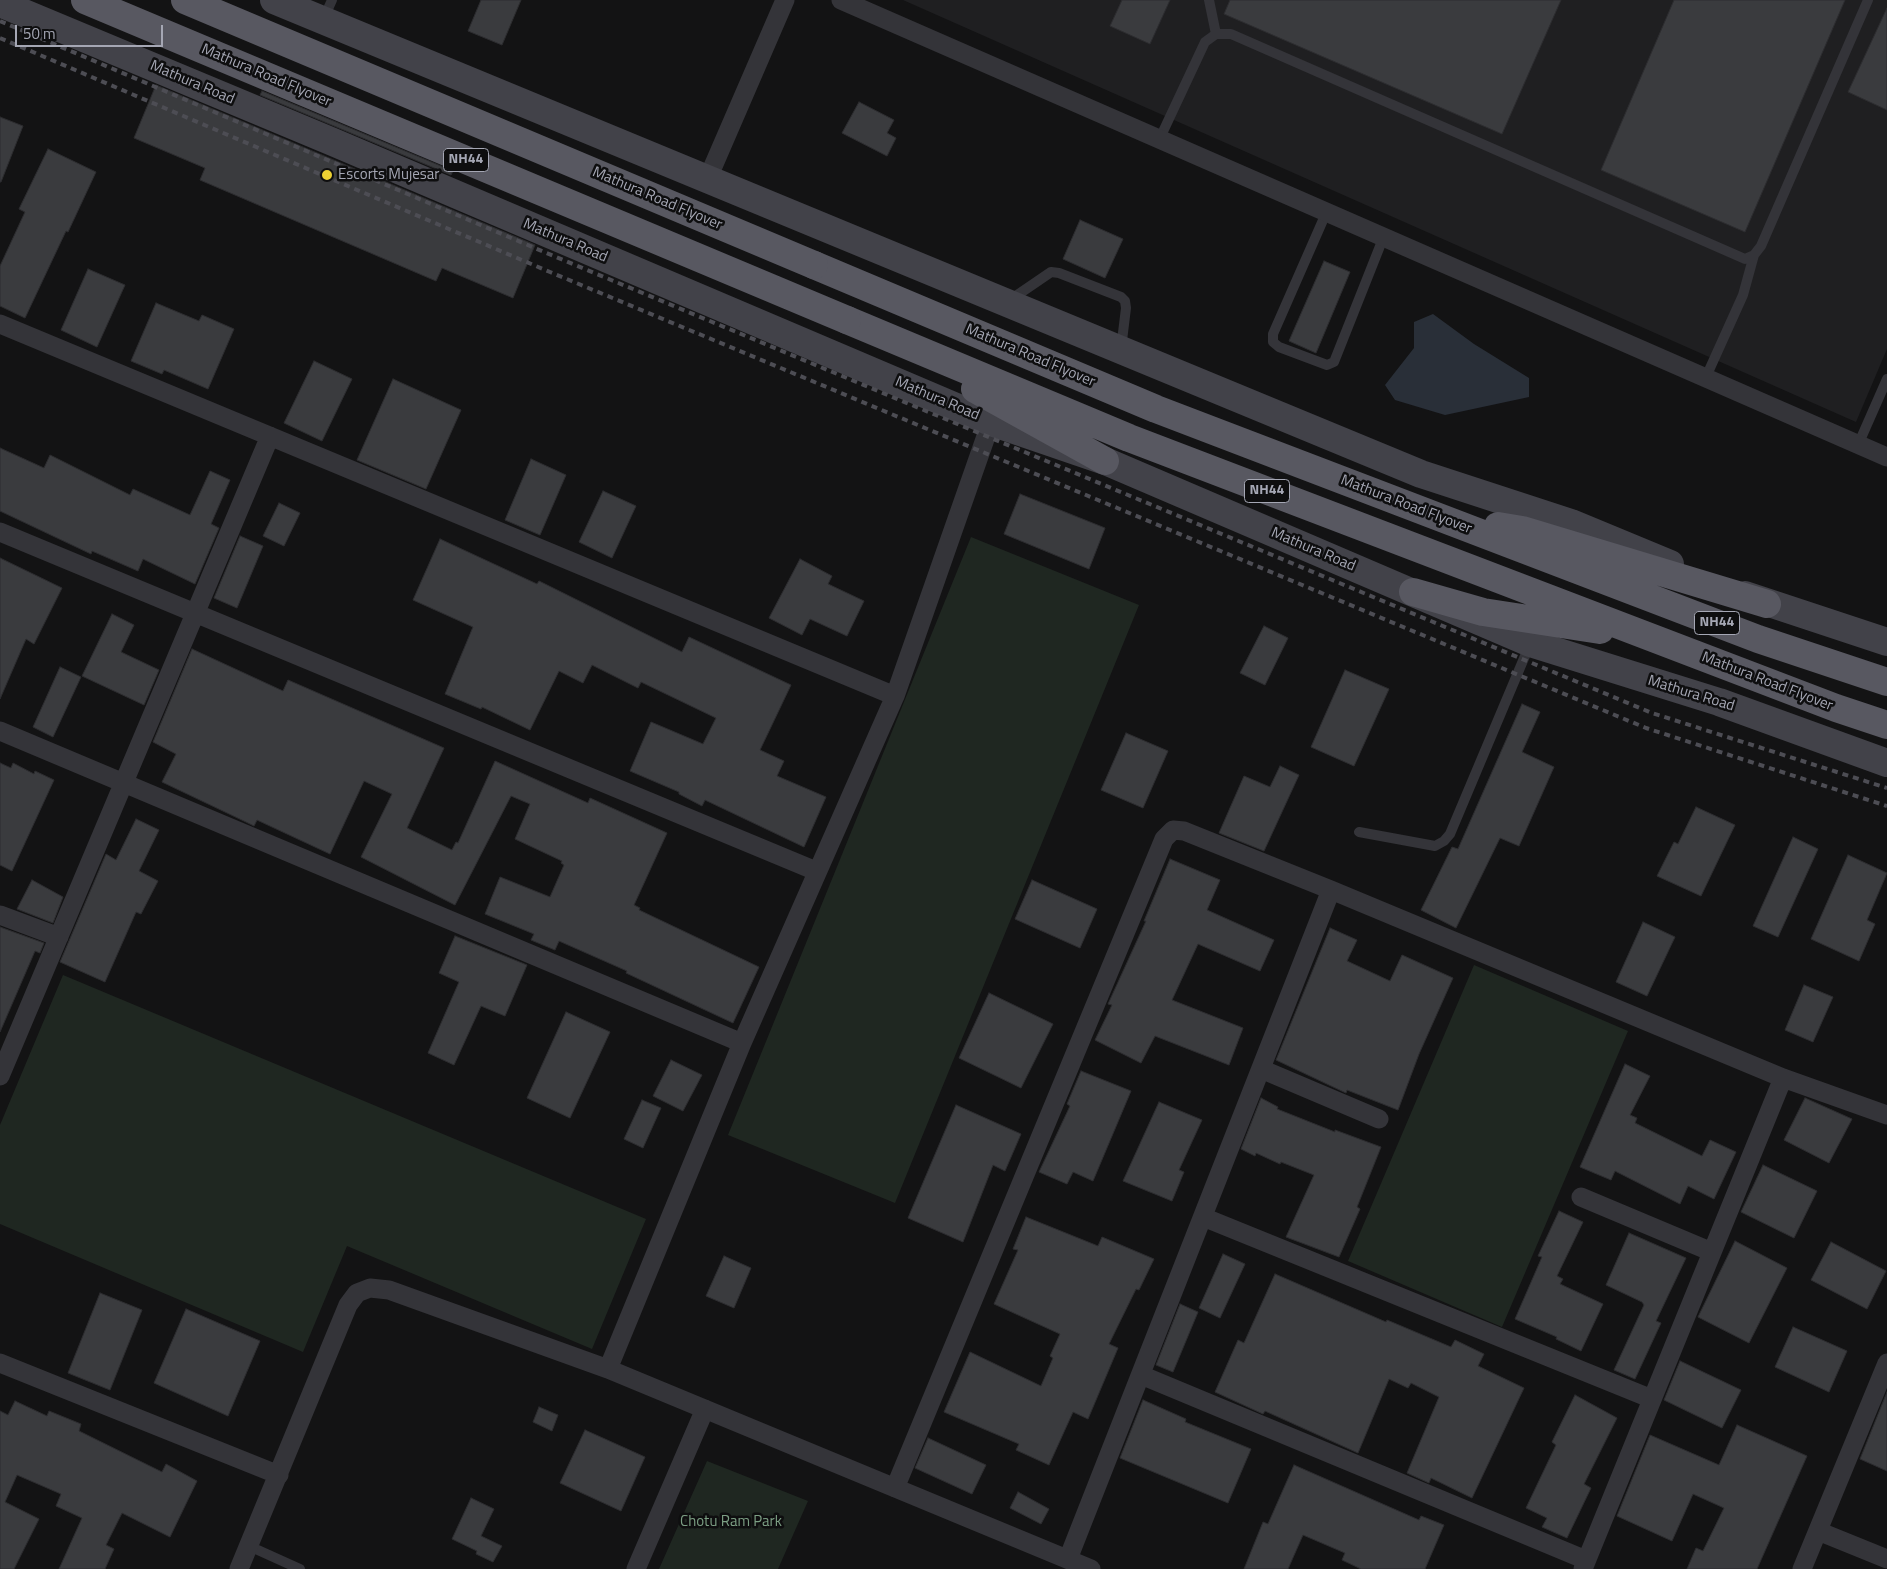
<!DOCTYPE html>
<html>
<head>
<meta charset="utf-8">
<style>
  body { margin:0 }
  #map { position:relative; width:1887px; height:1569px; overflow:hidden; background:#131314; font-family:"Titillium Web",sans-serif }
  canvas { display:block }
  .scale { position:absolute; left:15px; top:25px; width:148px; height:22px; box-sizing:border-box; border:2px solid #a5a7b4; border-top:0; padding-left:6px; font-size:15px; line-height:18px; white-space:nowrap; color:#a5a7b4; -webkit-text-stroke:4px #0e0e0f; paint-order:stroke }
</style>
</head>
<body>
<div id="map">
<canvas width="1887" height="1569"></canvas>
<div class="scale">50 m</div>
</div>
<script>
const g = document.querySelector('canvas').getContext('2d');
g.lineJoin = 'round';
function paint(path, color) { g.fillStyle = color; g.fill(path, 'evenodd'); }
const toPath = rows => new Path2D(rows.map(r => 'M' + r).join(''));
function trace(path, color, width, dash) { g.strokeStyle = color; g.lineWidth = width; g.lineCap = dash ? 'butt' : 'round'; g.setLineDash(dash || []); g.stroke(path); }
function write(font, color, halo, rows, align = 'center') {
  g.font = font + ' "Titillium Web",sans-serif'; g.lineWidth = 5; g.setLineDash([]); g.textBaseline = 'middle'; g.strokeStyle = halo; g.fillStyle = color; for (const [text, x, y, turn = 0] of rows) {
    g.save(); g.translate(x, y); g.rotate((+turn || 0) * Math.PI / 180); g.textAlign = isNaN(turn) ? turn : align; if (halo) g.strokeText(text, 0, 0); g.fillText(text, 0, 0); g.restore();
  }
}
paint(toPath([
  [903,0,1887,0,1887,349,1856,422]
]), '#1f1f21');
paint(toPath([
  [971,537,1139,605,895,1203,728,1135],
  [1474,965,1628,1031,1502,1327,1348,1261],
  [63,975,646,1219,592,1349,347,1246,303,1352,0,1224,0,1125],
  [707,1461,808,1501,778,1569,659,1569]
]), '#1f2721');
paint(toPath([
  [1433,314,1474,344,1529,378,1529,397,1445,415,1395,400,1385,385,1414,348,1414,322]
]), '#292f38');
const building = toPath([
  [481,0,521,0,502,45,468,31,481,0],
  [1122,0,1170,0,1150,44,1110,26,1122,0],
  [1230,0,1561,0,1502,134,1224,14,1230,0],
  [1674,0,1845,0,1745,232,1601,170,1674,0],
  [1887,8,1887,110,1848,92,1887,8],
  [156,85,535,245,513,298,442,268,436,281,200,180,205,168,134,138,156,85],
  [262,91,453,171,451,175,260,95,262,91],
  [859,102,894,120,887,133,896,138,887,156,842,133,859,102],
  [0,117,23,126,1,182,0,182,0,117],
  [48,149,96,172,68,232,66,231,25,318,0,306,0,266,25,212,19,209,48,149],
  [1080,220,1123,239,1105,278,1063,259,1080,220],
  [1324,261,1350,272,1316,353,1289,341,1324,261],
  [88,269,125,285,97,347,61,330,88,269],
  [156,303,199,321,202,315,234,329,208,389,164,370,162,374,131,361,156,303],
  [314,361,352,379,322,441,284,423,314,361],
  [393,379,461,410,426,489,357,460,393,379],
  [0,448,44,468,50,455,130,495,133,489,190,515,210,471,230,480,211,524,219,528,195,584,143,559,138,571,92,551,91,554,0,511,0,448],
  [531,459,566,475,540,535,505,520,531,459],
  [603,491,636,506,612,558,579,542,603,491],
  [1020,494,1105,528,1089,569,1004,534,1020,494],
  [279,503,300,513,284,546,263,536,279,503],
  [240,536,263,546,237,608,214,598,240,536],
  [440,539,537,584,539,581,682,652,689,637,791,685,760,750,784,761,777,776,826,797,804,847,705,800,702,806,679,794,679,792,630,771,651,722,703,744,716,718,641,682,638,688,592,665,583,683,559,671,530,730,482,707,481,709,445,694,473,627,413,600,440,539],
  [0,558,62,588,34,644,26,639,0,699,0,558],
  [800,559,832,576,828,584,864,601,847,636,810,619,802,635,769,618,800,559],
  [112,614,134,625,121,652,159,670,144,705,82,676,112,614],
  [1264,626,1288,638,1265,685,1240,673,1264,626],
  [192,649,283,691,288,680,444,748,407,828,452,850,456,842,458,843,495,761,588,803,590,798,667,833,634,905,640,908,639,910,759,967,733,1023,626,973,627,971,559,941,555,950,531,940,534,934,485,914,500,877,550,897,564,865,561,863,562,861,515,839,530,804,511,796,455,905,361,857,392,794,364,781,330,854,257,820,254,826,246,822,162,782,176,754,153,742,192,649],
  [60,667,81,677,53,737,33,727,60,667],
  [1345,670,1389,689,1354,766,1311,747,1345,670],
  [1522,704,1540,712,1522,752,1554,767,1519,846,1500,838,1456,928,1421,910,1452,847,1458,849,1522,704],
  [1126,733,1168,751,1143,808,1101,790,1126,733],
  [0,763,11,768,13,763,34,774,35,771,54,780,12,871,0,865,0,763],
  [1280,766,1299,775,1264,851,1219,833,1244,776,1270,787,1280,766],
  [1696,807,1735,825,1701,896,1657,876,1674,842,1678,844,1696,807],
  [136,819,159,830,139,871,158,881,141,914,136,912,105,982,60,962,106,854,116,860,136,819],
  [1793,837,1818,849,1778,937,1753,926,1793,837],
  [1848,855,1887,873,1867,920,1875,924,1859,961,1811,939,1848,855],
  [1170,859,1220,880,1207,910,1274,940,1260,971,1198,944,1172,1000,1243,1028,1229,1065,1155,1036,1141,1063,1095,1040,1112,1005,1108,1004,1146,921,1144,921,1170,859],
  [32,880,63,897,53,923,17,909,32,880],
  [1032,880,1097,909,1080,948,1015,919,1032,880],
  [1643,922,1675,937,1647,996,1616,982,1643,922],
  [0,927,44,943,40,953,35,951,0,1032,0,927],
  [1330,928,1357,940,1347,961,1390,981,1402,955,1453,978,1419,1054,1398,1110,1347,1090,1346,1093,1276,1060,1330,928],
  [455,936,527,965,505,1016,481,1006,454,1065,428,1053,459,982,439,973,455,936],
  [1804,985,1833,997,1813,1042,1785,1030,1804,985],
  [989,993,1053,1024,1021,1088,959,1058,989,993],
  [566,1012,610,1032,570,1118,527,1098,566,1012],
  [671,1060,702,1075,683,1111,653,1096,671,1060],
  [1625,1064,1650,1076,1630,1115,1637,1118,1635,1123,1702,1156,1710,1140,1736,1152,1714,1199,1688,1186,1680,1204,1615,1171,1611,1180,1580,1167,1625,1064],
  [1081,1071,1131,1091,1093,1181,1073,1172,1067,1184,1039,1172,1070,1106,1067,1104,1081,1071],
  [1261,1098,1278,1107,1277,1109,1335,1132,1335,1130,1381,1147,1357,1207,1360,1209,1339,1257,1286,1237,1314,1175,1281,1162,1280,1164,1256,1153,1255,1156,1241,1149,1261,1098],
  [1805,1098,1852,1119,1829,1163,1784,1140,1805,1098],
  [642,1100,661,1108,643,1148,624,1139,642,1100],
  [1159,1102,1202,1120,1179,1170,1184,1172,1172,1201,1123,1181,1159,1102],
  [956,1105,1021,1134,1005,1171,993,1165,963,1242,908,1218,956,1105],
  [1763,1165,1817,1191,1794,1238,1741,1212,1763,1165],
  [1559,1211,1583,1222,1557,1276,1563,1279,1560,1284,1603,1304,1581,1351,1556,1339,1557,1337,1515,1319,1542,1257,1538,1256,1559,1211],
  [1026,1217,1098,1246,1102,1237,1154,1259,1139,1290,1136,1289,1109,1344,1118,1348,1088,1419,1073,1412,1049,1465,1016,1450,1019,1444,944,1412,970,1352,1041,1386,1053,1358,1050,1356,1060,1334,994,1304,1018,1250,1013,1249,1026,1217],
  [1629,1233,1686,1258,1656,1321,1661,1323,1635,1379,1614,1370,1644,1305,1642,1302,1606,1285,1629,1233],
  [1735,1241,1787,1268,1749,1343,1698,1317,1735,1241],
  [1831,1242,1886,1271,1867,1309,1811,1280,1831,1242],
  [1223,1254,1245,1264,1220,1318,1199,1308,1223,1254],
  [724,1256,751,1268,734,1308,706,1296,724,1256],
  [1275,1274,1386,1322,1387,1320,1451,1347,1455,1340,1484,1354,1478,1366,1524,1388,1472,1498,1431,1478,1429,1483,1407,1473,1439,1397,1411,1383,1408,1388,1389,1379,1358,1453,1265,1411,1263,1414,1215,1392,1238,1340,1244,1343,1275,1274],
  [100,1293,142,1310,110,1390,68,1373,100,1293],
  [1180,1304,1198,1312,1173,1372,1156,1365,1180,1304],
  [186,1309,260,1341,228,1416,154,1383,186,1309],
  [1793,1327,1847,1351,1829,1392,1775,1367,1793,1327],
  [1680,1361,1741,1390,1722,1428,1664,1400,1680,1361],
  [1887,1392,1887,1471,1860,1459,1887,1392],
  [1575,1395,1617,1418,1584,1484,1591,1488,1567,1538,1542,1527,1547,1518,1526,1508,1556,1445,1552,1442,1575,1395],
  [1143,1400,1186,1419,1185,1422,1251,1449,1228,1503,1120,1458,1143,1400],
  [15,1401,47,1416,49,1411,81,1424,79,1431,162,1472,166,1464,197,1481,170,1537,122,1513,106,1545,114,1549,105,1569,59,1569,82,1518,56,1506,61,1494,17,1475,5,1502,39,1519,14,1569,0,1569,0,1411,8,1415,15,1401],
  [539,1407,558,1415,552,1431,533,1422,539,1407],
  [1737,1425,1807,1456,1757,1569,1687,1569,1696,1548,1703,1551,1724,1508,1693,1494,1672,1541,1617,1516,1650,1435,1719,1465,1737,1425],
  [585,1430,645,1457,621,1511,560,1483,585,1430],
  [928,1438,986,1465,972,1494,915,1468,928,1438],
  [1294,1465,1419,1520,1421,1516,1444,1525,1425,1569,1361,1569,1342,1560,1345,1553,1303,1535,1288,1569,1244,1569,1263,1522,1268,1524,1294,1465],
  [1018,1492,1049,1509,1041,1524,1010,1508,1018,1492],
  [471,1498,494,1509,481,1536,502,1546,493,1562,476,1554,477,1551,452,1539,471,1498]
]);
paint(building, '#3a3b3e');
trace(building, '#2d2d30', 1);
trace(toPath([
  [1209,0,1216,34],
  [323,20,332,0],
  [1160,138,1205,42,1216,34,1231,34,1745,259,1754,255,1761,246,1868,0],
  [1327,211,1273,334,1273,342,1279,347,1327,365,1334,362,1384,236],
  [1010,300,1051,272,1059,273,1121,297,1125,301,1126,308,1121,349],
  [1706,377,1743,295,1754,255],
  [1858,445,1887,379],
  [1359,832,1435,846,1444,841,1450,834,1530,644],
  [249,1546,300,1569]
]), '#343439', 10);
trace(toPath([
  [841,0,1887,457],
  [708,178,785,0],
  [0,324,895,696],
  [0,532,816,871],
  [0,731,742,1043],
  [0,915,59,937],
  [1261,1069,1379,1119],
  [0,1076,270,436],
  [1581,1197,1712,1252],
  [1203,1217,1652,1399],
  [0,1363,279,1475],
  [608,1369,742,1043,895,696,991,422],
  [1141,1375,1586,1560],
  [895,1488,1164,839,1173,830,1184,831,1331,890,1783,1078,1887,1115],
  [1818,1531,1887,1559],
  [1068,1559,1331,890],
  [239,1569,348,1305,357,1293,370,1288,389,1290,608,1369,1091,1569],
  [636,1569,705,1409],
  [1583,1569,1783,1078],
  [1802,1569,1887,1363]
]), '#343439', 19);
trace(toPath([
  [274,0,1421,474,1571,523,1670,564],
  [0,3,333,142,991,422,1105,461,1530,643,1719,702,1887,763],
  [1745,595,1887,642]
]), '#424249', 28);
trace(toPath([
  [814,265,1156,409,1758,639,1887,682],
  [847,320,1129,438,1836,708,1887,725],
  [975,389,1105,461],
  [1498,526,1522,530,1767,604],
  [1413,592,1483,612,1600,630]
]), '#585861', 28);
trace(toPath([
  [0,21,556,257,1652,713,1887,788],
  [0,38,550,272,1646,728,1887,806]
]), '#4d4d54', 4, [6, 5]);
trace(toPath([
  [85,0,847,320],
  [185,0,814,265]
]), '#585861', 28);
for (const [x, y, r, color] of [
  [327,175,6,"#ecd033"]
]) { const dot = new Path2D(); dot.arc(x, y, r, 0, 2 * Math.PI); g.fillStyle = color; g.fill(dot); trace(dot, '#0e0e0f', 2); }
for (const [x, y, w] of [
  [466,160,45],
  [1267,491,45],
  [1717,623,45]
]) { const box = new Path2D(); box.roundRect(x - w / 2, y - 11.5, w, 23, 4); g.fillStyle = '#0e0e0f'; g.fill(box); trace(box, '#a5a7b4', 1); }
write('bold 14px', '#a5a7b4', null, [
  ["NH44",466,160],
  ["NH44",1267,491],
  ["NH44",1717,623]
]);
write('15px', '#a5a7b4', '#0e0e0f', [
  ["Mathura Road Flyover",266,76,23],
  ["Mathura Road",192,83,23],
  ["Mathura Road Flyover",657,199,23],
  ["Mathura Road",565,241,23],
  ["Mathura Road Flyover",1030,356,23],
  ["Mathura Road",937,399,23],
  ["Mathura Road Flyover",1406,505,21],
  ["Mathura Road",1313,550,23],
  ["Mathura Road Flyover",1767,682,21],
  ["Mathura Road",1691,694,17]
]);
write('15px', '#a5a7b4', '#0e0e0f', [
  ["Escorts Mujesar",338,175]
], 'left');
write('15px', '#7c9f84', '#0e0e0f', [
  ["Chotu Ram Park",731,1522]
]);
</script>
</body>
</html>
